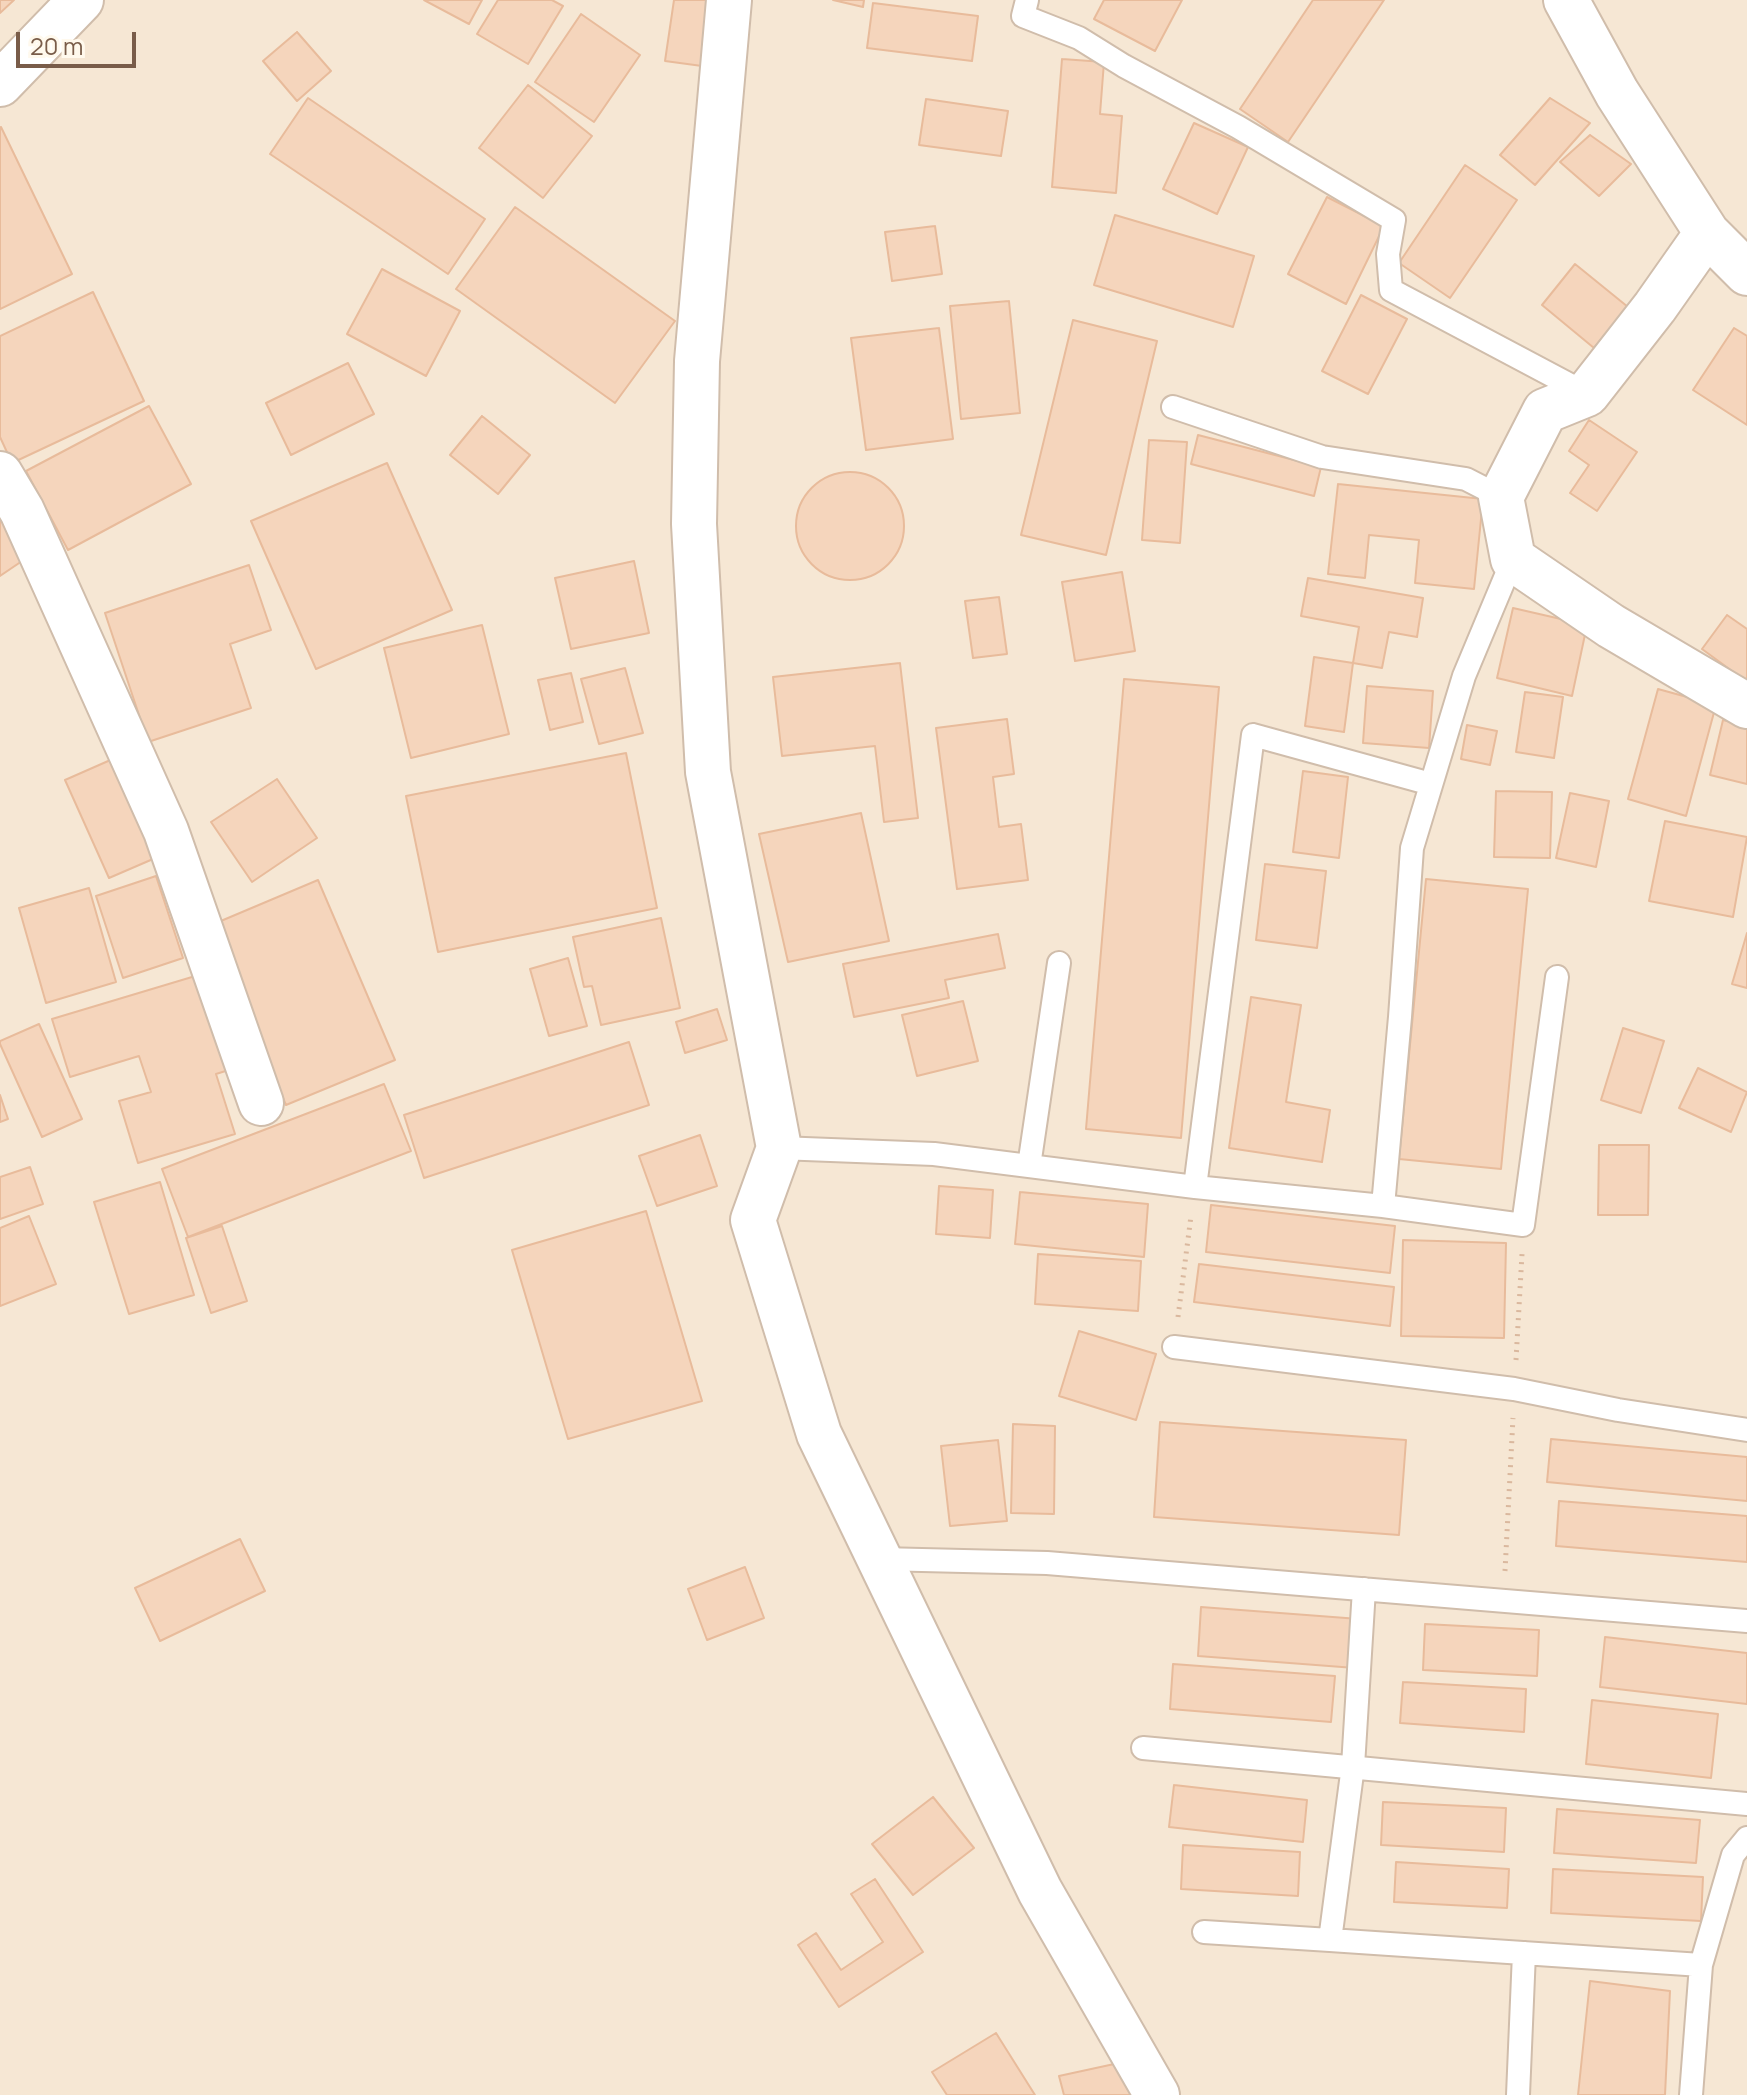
<!DOCTYPE html>
<html>
<head>
<meta charset="utf-8">
<style>
  body { margin:0 }
  #map { position:relative; width:1747px; height:2095px; overflow:hidden; background:#fef5e6; font-family:Manrope,sans-serif }
  canvas { display:block }
  .scale { position:absolute; left:16px; top:32px; width:120px; height:36px; box-sizing:border-box; border:4px solid #795c49; border-top:0; padding-left:10px; font-size:24px; line-height:28px; white-space:nowrap; color:#795c49; -webkit-text-stroke:6px #fff9ed; paint-order:stroke }
</style>
</head>
<body>
<div id="map">
<canvas width="1747" height="2095"></canvas>
<div class="scale">20 m</div>
</div>
<script>
const g = document.querySelector('canvas').getContext('2d');
g.lineJoin = 'round';
function paint(path, color) { g.fillStyle = color; g.fill(path, 'evenodd'); }
const toPath = rows => new Path2D(rows.map(r => 'M' + r).join(''));
function trace(path, color, width, dash) { g.strokeStyle = color; g.lineWidth = width; g.lineCap = dash ? 'butt' : 'round'; g.setLineDash(dash || []); g.stroke(path); }
paint(toPath([
  [0,0,1747,0,1747,2095,0,2095]
]), '#f6e7d4');
const building = toPath([
  [0,0,14,0,0,13,0,0],
  [424,0,482,0,469,24,424,0],
  [498,0,552,0,563,6,528,64,477,34,498,0],
  [674,0,713,0,702,66,665,61,674,0],
  [833,0,864,0,863,7,833,0],
  [1104,0,1182,0,1155,51,1094,19,1104,0],
  [1313,0,1384,0,1288,142,1240,109,1313,0],
  [873,3,978,16,972,61,867,48,873,3],
  [581,14,640,55,594,122,535,82,581,14],
  [297,32,331,71,297,101,263,61,297,32],
  [1062,59,1104,62,1100,114,1122,116,1116,193,1052,187,1062,59],
  [528,85,592,136,543,198,479,148,528,85],
  [308,98,485,219,448,274,270,154,308,98],
  [1550,98,1590,123,1535,185,1500,155,1550,98],
  [926,99,1008,111,1001,156,919,145,926,99],
  [1194,123,1248,147,1217,214,1163,189,1194,123],
  [1,127,72,274,0,309,0,128,1,127],
  [1590,135,1631,164,1599,196,1560,162,1590,135],
  [1465,165,1517,200,1450,298,1399,263,1465,165],
  [1327,197,1384,226,1346,304,1288,274,1327,197],
  [515,207,675,321,615,403,456,289,515,207],
  [1115,215,1254,256,1233,327,1094,285,1115,215],
  [935,226,942,274,892,281,885,232,935,226],
  [1575,264,1628,307,1594,348,1542,305,1575,264],
  [382,269,460,311,426,376,347,334,382,269],
  [93,292,144,401,12,463,0,437,0,336,93,292],
  [1361,295,1407,319,1368,394,1322,371,1361,295],
  [1009,301,1020,413,961,419,950,306,1009,301],
  [1073,320,1157,341,1106,555,1021,535,1073,320],
  [939,328,953,439,866,450,851,338,939,328],
  [1734,328,1747,336,1747,425,1693,390,1734,328],
  [348,363,374,414,291,455,266,403,348,363],
  [149,406,191,484,68,550,26,471,149,406],
  [482,416,530,455,498,494,450,455,482,416],
  [1589,420,1637,452,1597,511,1570,493,1589,465,1569,451,1589,420],
  [1198,435,1321,467,1314,496,1191,464,1198,435],
  [1149,440,1187,442,1180,543,1142,540,1149,440],
  [387,463,452,610,316,669,251,521,387,463],
  '796 526a54 54 0 1 1 108 0a54 54 0 1 1-108 0Z',
  [1338,484,1483,499,1474,589,1415,583,1419,540,1369,535,1365,578,1328,574,1338,484],
  [0,509,31,555,0,576,0,509],
  [634,561,649,633,571,649,555,578,634,561],
  [249,565,271,630,230,644,251,708,148,742,105,613,249,565],
  [1122,572,1135,651,1075,661,1062,582,1122,572],
  [1308,578,1423,598,1417,637,1389,632,1382,668,1353,663,1359,627,1301,616,1308,578],
  [999,597,1007,654,973,658,965,601,999,597],
  [1513,608,1587,625,1572,696,1497,678,1513,608],
  [1727,615,1747,629,1747,682,1702,649,1727,615],
  [482,625,509,734,411,758,384,648,482,625],
  [1314,657,1353,663,1344,732,1305,726,1314,657],
  [900,663,918,818,884,822,875,746,782,756,773,677,900,663],
  [625,668,643,733,599,744,581,679,625,668],
  [571,673,583,722,550,730,538,680,571,673],
  [1124,679,1219,687,1181,1138,1086,1129,1124,679],
  [1367,686,1433,691,1429,748,1363,743,1367,686],
  [1658,689,1716,705,1686,816,1628,799,1658,689],
  [1525,692,1563,697,1554,758,1516,752,1525,692],
  [1007,719,1014,774,993,777,999,827,1021,824,1028,880,957,889,936,728,1007,719],
  [1723,720,1747,726,1747,784,1710,775,1723,720],
  [1467,725,1497,731,1490,765,1461,759,1467,725],
  [626,753,657,908,438,952,406,796,626,753],
  [115,758,160,856,109,878,65,780,115,758],
  [1303,771,1348,777,1339,858,1293,852,1303,771],
  [277,779,317,838,252,882,211,822,277,779],
  [1496,791,1552,792,1550,858,1494,857,1496,791],
  [1570,793,1609,801,1596,867,1556,858,1570,793],
  [861,813,889,941,788,962,759,834,861,813],
  [1665,821,1747,837,1733,917,1649,901,1665,821],
  [1265,864,1326,871,1317,948,1256,940,1265,864],
  [156,876,183,958,123,978,96,896,156,876],
  [1426,879,1528,889,1501,1169,1399,1159,1426,879],
  [318,880,395,1060,286,1105,209,926,318,880],
  [89,888,116,982,46,1003,19,908,89,888],
  [661,918,680,1008,601,1025,592,986,584,987,573,937,661,918],
  [1747,933,1747,988,1732,984,1747,933],
  [998,934,1005,968,945,980,949,998,854,1017,843,964,998,934],
  [568,958,587,1026,549,1036,530,969,568,958],
  [202,974,232,1069,216,1074,235,1134,138,1163,119,1101,151,1092,139,1056,70,1077,52,1019,202,974],
  [1251,997,1301,1005,1286,1102,1330,1110,1322,1162,1229,1148,1251,997],
  [963,1001,978,1061,917,1076,902,1015,963,1001],
  [717,1009,727,1040,685,1053,676,1022,717,1009],
  [39,1024,82,1119,42,1137,0,1044,0,1041,39,1024],
  [1623,1028,1664,1041,1641,1113,1601,1100,1623,1028],
  [629,1042,649,1105,424,1178,404,1115,629,1042],
  [1698,1068,1747,1092,1731,1132,1679,1108,1698,1068],
  [384,1084,411,1151,188,1237,162,1169,384,1084],
  [0,1095,8,1119,0,1122,0,1095],
  [700,1135,717,1186,657,1206,639,1156,700,1135],
  [1599,1145,1649,1145,1648,1215,1598,1215,1599,1145],
  [30,1167,43,1204,0,1219,0,1177,30,1167],
  [160,1182,194,1295,129,1314,94,1202,160,1182],
  [939,1186,993,1190,990,1238,936,1234,939,1186],
  [1020,1192,1148,1204,1144,1257,1015,1244,1020,1192],
  [1211,1205,1395,1226,1390,1273,1206,1252,1211,1205],
  [646,1211,702,1401,568,1439,512,1250,646,1211],
  [29,1216,56,1284,0,1306,0,1228,29,1216],
  [222,1226,247,1301,211,1313,186,1238,222,1226],
  [1403,1240,1506,1243,1504,1338,1401,1336,1403,1240],
  [1038,1254,1141,1261,1138,1311,1035,1304,1038,1254],
  [1199,1264,1394,1287,1390,1326,1194,1302,1199,1264],
  [1079,1331,1156,1354,1136,1420,1059,1396,1079,1331],
  [1160,1422,1406,1440,1399,1535,1154,1517,1160,1422],
  [1013,1424,1055,1426,1054,1514,1011,1513,1013,1424],
  [1551,1439,1747,1457,1747,1501,1547,1482,1551,1439],
  [998,1440,1007,1521,950,1526,941,1446,998,1440],
  [1559,1501,1747,1516,1747,1562,1556,1546,1559,1501],
  [240,1539,265,1591,160,1641,135,1588,240,1539],
  [745,1567,764,1618,707,1640,688,1589,745,1567],
  [1201,1607,1359,1619,1355,1668,1198,1656,1201,1607],
  [1425,1624,1539,1630,1537,1676,1423,1670,1425,1624],
  [1605,1637,1747,1653,1747,1704,1600,1687,1605,1637],
  [1173,1664,1335,1676,1331,1722,1170,1709,1173,1664],
  [1403,1682,1526,1689,1524,1732,1400,1723,1403,1682],
  [1592,1700,1718,1714,1711,1778,1586,1764,1592,1700],
  [1174,1785,1307,1800,1303,1842,1169,1827,1174,1785],
  [933,1797,974,1848,913,1895,872,1844,933,1797],
  [1383,1802,1506,1808,1504,1852,1381,1845,1383,1802],
  [1557,1809,1700,1820,1696,1863,1554,1853,1557,1809],
  [1183,1845,1300,1852,1298,1896,1181,1889,1183,1845],
  [1396,1862,1509,1869,1507,1908,1394,1902,1396,1862],
  [1553,1869,1703,1877,1701,1921,1551,1913,1553,1869],
  [875,1879,923,1952,839,2007,798,1945,816,1933,841,1970,883,1942,851,1894,875,1879],
  [1590,1981,1670,1991,1665,2095,1578,2095,1590,1981],
  [996,2033,1035,2095,947,2095,932,2072,996,2033],
  [1128,2061,1136,2095,1064,2095,1059,2076,1128,2061]
]);
paint(building, '#f5d5bc');
trace(building, '#e8bb9b', 2);
const service = toPath([
  [1027,0,1023,16,1079,38,1124,66,1238,127,1394,220,1388,254,1391,290,1587,394],
  [1173,407,1322,457,1466,479,1501,497],
  [779,1148,934,1154,1195,1187,1253,735,1431,784],
  [1029,1166,1059,963],
  [1195,1187,1383,1206,1523,1225,1557,977],
  [1383,1206,1400,1017,1412,848,1464,676,1513,559],
  [1174,1347,1514,1389,1618,1410,1747,1430],
  [880,1559,1047,1563,1747,1621],
  [1143,1748,1747,1804],
  [1204,1932,1330,1940,1353,1766,1364,1589],
  [1330,1940,1701,1965],
  [1518,2095,1524,1953],
  [1691,2095,1701,1965,1733,1855,1747,1838]
]);
const minor = toPath([
  [1566,0,1617,93,1707,233,1747,273],
  [0,84,81,0],
  [1707,233,1655,307,1587,394,1545,411,1501,497,1513,559,1611,626,1747,706],
  [0,474,22,511,166,831,261,1103]
]);
const tertiary = toPath([
  [729,0,697,361,694,524,708,772,779,1148,753,1220,819,1434,1040,1891,1157,2095]
]);
trace(service, '#d0bdab', 26);
trace(minor, '#d0bdab', 48);
trace(tertiary, '#d0bdab', 48);
trace(toPath([
  [1178,1317,1191,1216],
  [1516,1360,1522,1254],
  [1505,1571,1513,1418]
]), '#dab89e', 5, [2, 6]);
trace(service, '#fff', 22);
trace(minor, '#fff', 44);
trace(tertiary, '#fff', 44);
</script>
</body>
</html>
